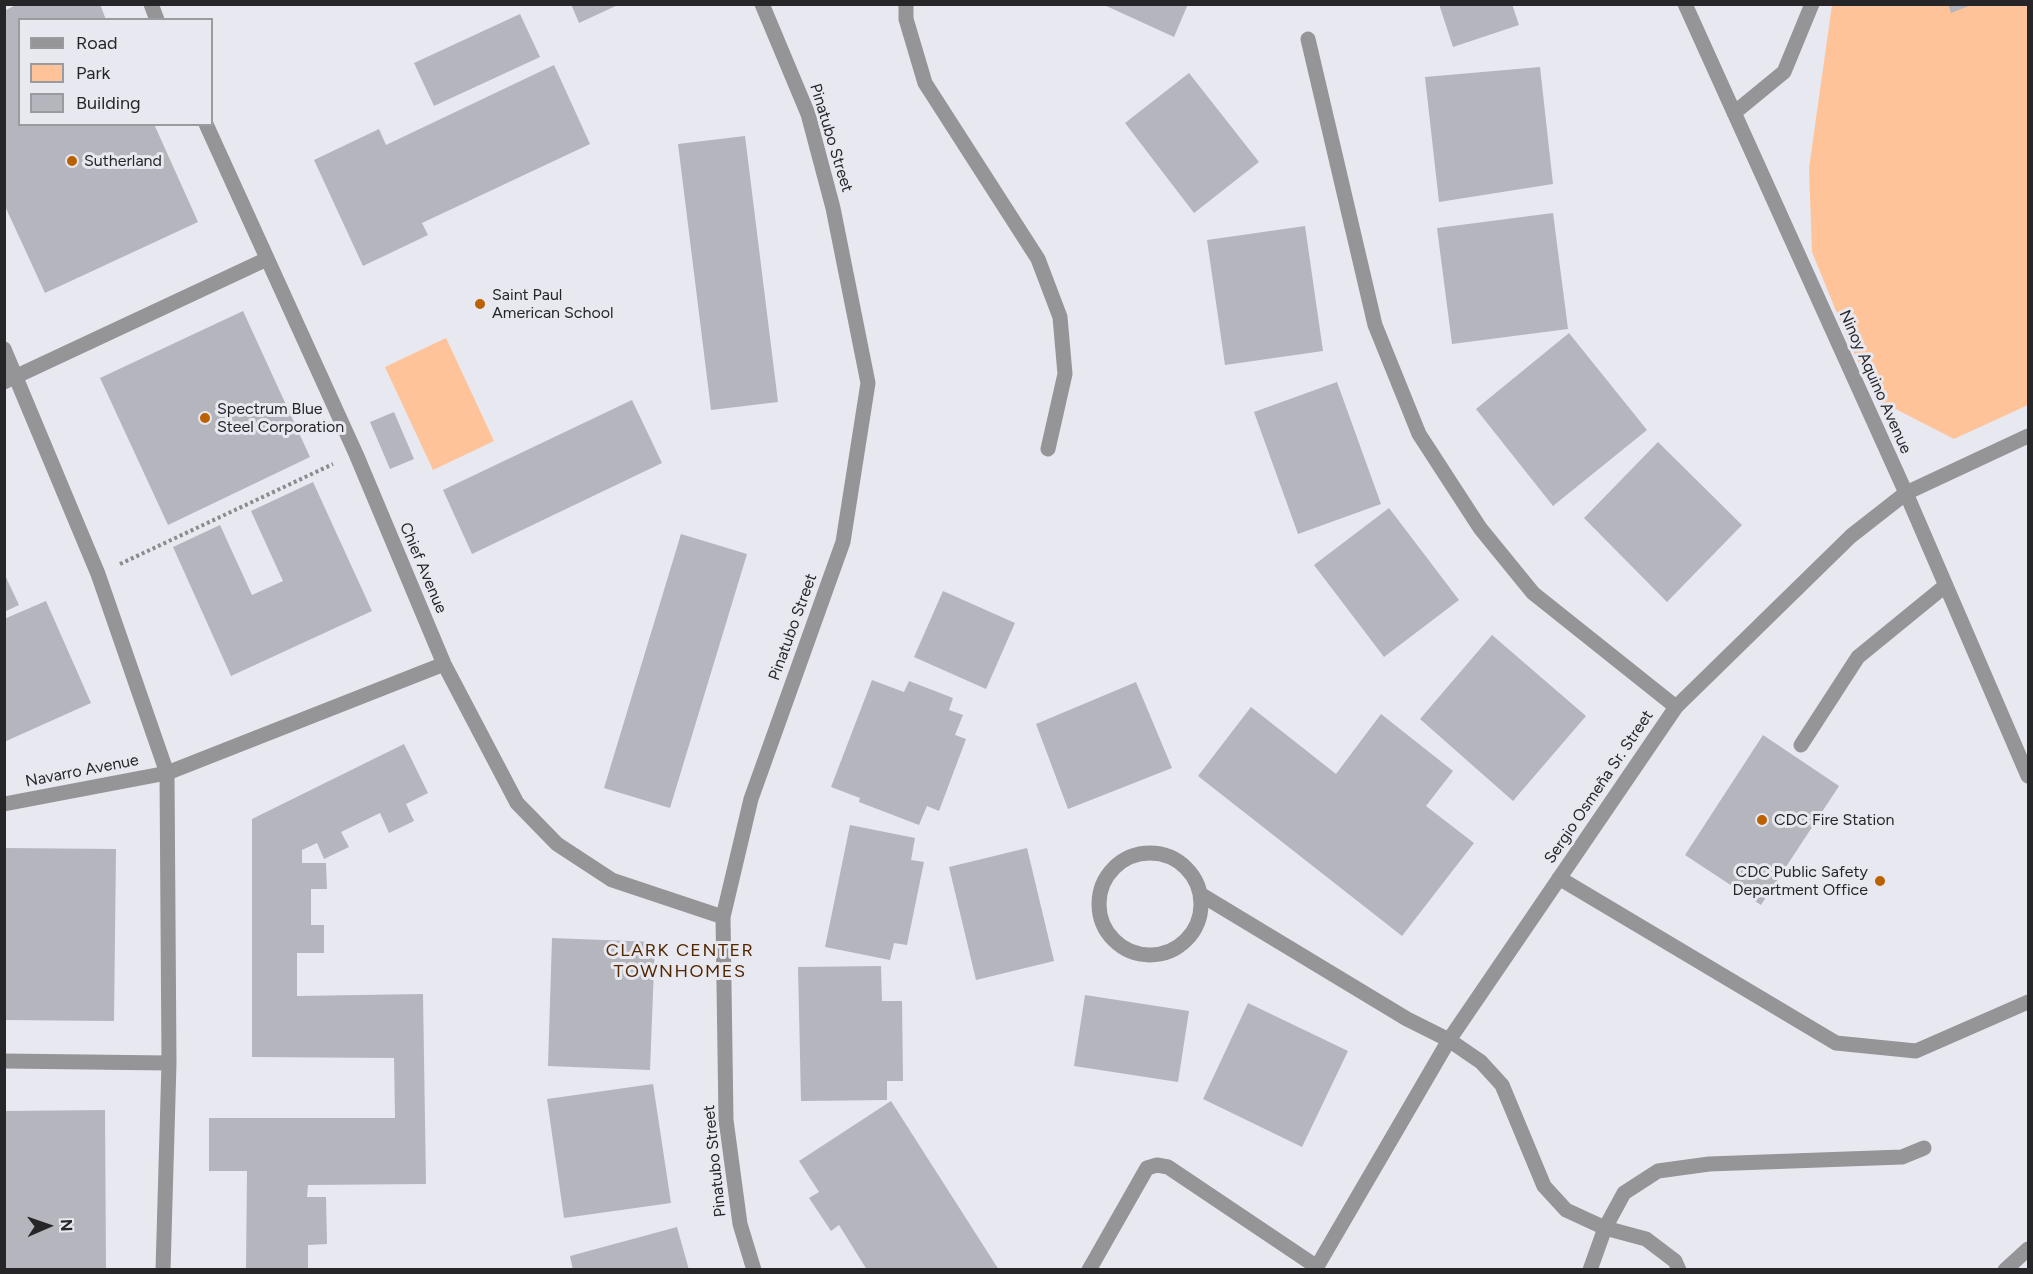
<!DOCTYPE html>
<html>
<head>
<meta charset="utf-8">
<style>
  body { margin:0 }
  #map { position:relative; width:2033px; height:1274px; overflow:hidden; background:#e8e8f1; font-family:Figtree,sans-serif }
  canvas { display:block }
  .frame { position:absolute; inset:0; border:6px solid #262629; pointer-events:none }
  .legend { position:absolute; left:18px; top:18px; width:195px; height:108px; box-sizing:border-box; background:#e8e8f1; border:2px solid #9a9aa1; margin:0; padding:8px 10px; list-style:none; font-size:18px; color:#262629 }
  .legend li { display:flex; align-items:center; gap:12px; height:30px }
  .legend b { width:30px; border:2px solid #9a9aa1 }
  .north { position:absolute; left:18px; top:1196px; width:60px; height:60px; -webkit-text-stroke:4px #e8e8f1; paint-order:stroke; rotate:88deg; font-size:16px; font-weight:700; line-height:24px; text-align:center; color:#262629 }
  .north::after { content:''; display:block; margin:auto; width:21px; height:27px; background:#262629; clip-path:polygon(50% 0,100% 100%,50% 72%,0 100%) }
</style>
</head>
<body>
<div id="map">
<canvas width="2033" height="1274"></canvas>
<div class="frame"></div>
<ul class="legend">
<li><b style="height:8px;background:#959598"></b>Road</li>
<li><b style="height:16px;background:#ffc399"></b>Park</li>
<li><b style="height:16px;background:#b5b5bd"></b>Building</li>
</ul>
<div class="north">N</div>
</div>
<script>
const g = document.querySelector('canvas').getContext('2d');
g.lineJoin = 'round';
function paint(path, color) { g.fillStyle = color; g.fill(path, 'evenodd'); }
const toPath = rows => new Path2D(rows.map(r => 'M' + r).join(''));
function trace(path, color, width, dash) { g.strokeStyle = color; g.lineWidth = width; g.lineCap = dash ? 'butt' : 'round'; g.setLineDash(dash || []); g.stroke(path); }
function write(font, color, halo, rows, align = 'center') {
  g.font = font + ' Figtree,sans-serif'; g.lineWidth = 6; g.setLineDash([]); g.textBaseline = 'middle'; g.strokeStyle = halo; g.fillStyle = color; for (const [text, x, y, turn = 0] of rows) {
    g.save(); g.translate(x, y); g.rotate((+turn || 0) * Math.PI / 180); g.textAlign = isNaN(turn) ? turn : align; if (halo) g.strokeText(text, 0, 0); g.fillText(text, 0, 0); g.restore();
  }
}
paint(toPath([
  [1832,5,2028,5,2028,405,1954,439,1876,399,1847,338,1812,252,1809,168],
  [446,338,494,441,433,470,385,367]
]), '#ffc399');
paint(toPath([
  [18,4,100,4,106,20,20,20,20,124,154,124,198,222,45,293,4,204,4,11],
  [571,4,620,4,579,23],
  [1102,4,1188,4,1174,37],
  [1439,4,1512,4,1519,25,1453,47],
  [1948,4,1971,4,1971,5,1951,13],
  [520,14,540,57,434,106,414,63],
  [554,65,590,144,422,223,428,235,363,266,314,160,379,129,386,145],
  [1540,67,1553,184,1439,202,1425,77],
  [1189,73,1259,162,1194,213,1125,123],
  [745,136,778,402,711,410,678,144],
  [1553,213,1568,329,1452,344,1437,228],
  [1305,226,1323,351,1225,365,1207,240],
  [243,311,310,457,168,525,100,378],
  [1569,333,1647,430,1553,506,1476,409],
  [1337,382,1381,504,1298,534,1254,412],
  [632,400,662,463,472,554,443,490],
  [394,412,414,459,390,469,370,422],
  [1658,442,1742,525,1667,602,1584,518],
  [313,482,372,611,231,676,173,547,220,525,252,595,283,581,251,511],
  [1389,508,1459,600,1384,657,1314,565],
  [681,534,747,554,670,808,604,788],
  [4,573,19,605,4,612],
  [943,591,1015,623,986,689,914,657],
  [46,601,91,703,4,742,4,619],
  [1492,635,1586,716,1513,801,1420,719],
  [872,680,904,692,909,681,953,698,949,710,963,715,955,735,966,739,939,811,927,806,919,825,859,802,860,798,831,787],
  [1136,682,1172,768,1068,809,1036,724],
  [1251,707,1336,774,1381,714,1453,771,1426,806,1474,843,1402,936,1198,776],
  [1763,735,1839,786,1761,905,1685,855],
  [404,744,428,793,406,804,414,821,389,833,380,813,341,832,349,847,324,859,317,843,302,850,302,863,326,863,327,889,311,889,311,925,324,925,324,953,297,953,297,996,423,994,426,1184,308,1185,307,1197,326,1197,327,1244,308,1245,308,1270,246,1270,247,1171,209,1171,209,1118,395,1118,394,1058,252,1057,252,819],
  [850,825,915,838,911,860,924,862,907,945,894,943,890,960,825,947],
  [4,848,116,849,114,1021,4,1020],
  [1027,848,1054,961,976,980,949,867],
  [552,938,655,942,650,1070,548,1066],
  [881,966,882,1001,902,1001,903,1081,887,1081,887,1100,801,1101,798,967],
  [1085,995,1189,1011,1178,1082,1074,1066],
  [1248,1003,1348,1051,1302,1147,1203,1099],
  [653,1084,671,1203,564,1218,547,1099],
  [891,1101,999,1270,867,1270,839,1225,831,1231,809,1198,819,1192,799,1161],
  [105,1110,106,1270,4,1270,4,1111],
  [677,1227,689,1270,573,1270,570,1256]
]), '#b5b5bd');
trace(toPath([
  [120,564,333,464]
]), '#8a8a90', 4, [3, 3]);
trace(toPath([
  [151,4,157,20],
  [906,4,906,19,925,83,1038,259,1060,317,1065,374,1048,449],
  [1685,4,1906,493,2028,776],
  [1308,39,1375,325,1419,434,1480,528,1533,593,1676,707],
  [1734,113,1784,72,1812,4],
  [206,124,356,454,444,664,517,803,557,844,612,880,723,917],
  [4,349,98,574,167,773,169,1063,163,1270],
  [4,382,267,259],
  [1801,745,1858,657,1945,586],
  [4,804,167,773,444,664],
  '1099 904a51 51 0 1 1 102 0a51 51 0 1 1-102 0Z',
  [1559,878,1836,1043,1916,1051,2028,1002],
  [1200,894,1407,1019,1449,1040,1481,1062,1502,1085,1544,1186,1566,1210,1605,1228,1646,1239,1675,1261,1679,1270],
  [4,1061,169,1063],
  [754,1270,740,1224,726,1120,723,917,751,799,843,542,868,383,833,208,808,114,762,4],
  [1089,1270,1147,1168,1157,1165,1168,1167,1317,1267],
  [1315,1270,1449,1040,1676,707,1851,536,1906,493,2028,436],
  [1590,1270,1605,1228,1624,1193,1658,1171,1709,1164,1902,1157,1924,1148],
  [2005,1270,2028,1249]
]), '#959598', 15);
for (const [x, y, r, color] of [
  [72,161,6,"#bb6100"],
  [480,304,6,"#bb6100"],
  [205,418,6,"#bb6100"],
  [1762,820,6,"#bb6100"],
  [1880,881,6,"#bb6100"]
]) { const dot = new Path2D(); dot.arc(x, y, r, 0, 2 * Math.PI); g.fillStyle = color; g.fill(dot); trace(dot, '#e8e8f1', 2); }
write('16px', '#262629', '#e8e8f1', [
  ["Pinatubo Street",831,138,73],
  ["Ninoy Aquino Avenue",1875,382,66],
  ["Chief Avenue",423,568,67],
  ["Pinatubo Street",793,627,-70],
  ["Navarro Avenue",82,771,-11],
  ["Sergio Osmeña Sr. Street",1599,787,-56],
  ["Pinatubo Street",715,1161,-96]
]);
write('16px', '#262629', '#e8e8f1', [
  ["Sutherland",84,161],
  ["Saint Paul",492,295],
  ["American School",492,313],
  ["Spectrum Blue",217,409],
  ["Steel Corporation",217,427],
  ["CDC Fire Station",1774,820],
  ["CDC Public Safety",1868,872,"right"],
  ["Department Office",1868,890,"right"]
], 'left');
g.letterSpacing = '1.5px';
write('18px', '#522700', '#e8e8f1', [
  ["CLARK CENTER",680,951],
  ["TOWNHOMES",680,972]
]);
g.letterSpacing = '0px';
</script>
</body>
</html>
